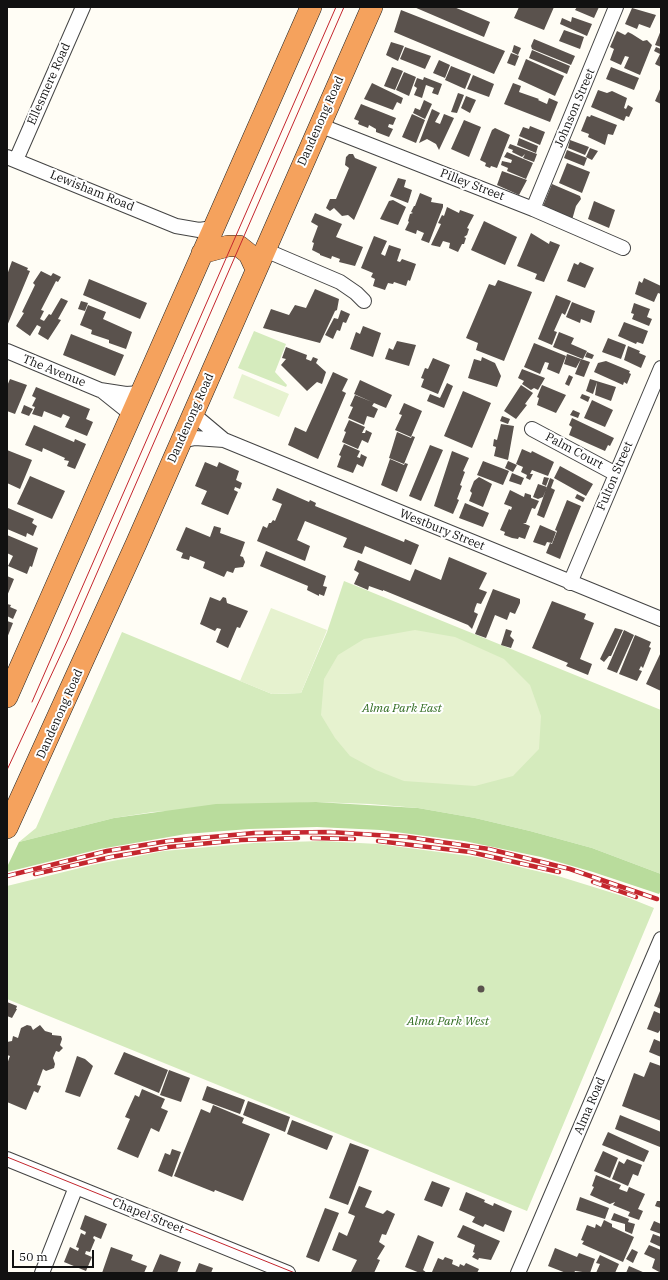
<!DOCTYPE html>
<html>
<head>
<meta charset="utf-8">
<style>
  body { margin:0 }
  #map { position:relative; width:668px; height:1280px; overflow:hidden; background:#fffdf5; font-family:"IBM Plex Serif",serif }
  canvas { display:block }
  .frame { position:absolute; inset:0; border:8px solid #111; pointer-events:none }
  .scale { position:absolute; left:12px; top:1250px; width:82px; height:18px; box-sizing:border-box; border:2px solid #111; border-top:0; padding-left:5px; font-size:12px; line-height:14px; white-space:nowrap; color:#111; -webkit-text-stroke:3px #fff; paint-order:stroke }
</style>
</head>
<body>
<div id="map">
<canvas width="668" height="1280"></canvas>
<div class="frame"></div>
<div class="scale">50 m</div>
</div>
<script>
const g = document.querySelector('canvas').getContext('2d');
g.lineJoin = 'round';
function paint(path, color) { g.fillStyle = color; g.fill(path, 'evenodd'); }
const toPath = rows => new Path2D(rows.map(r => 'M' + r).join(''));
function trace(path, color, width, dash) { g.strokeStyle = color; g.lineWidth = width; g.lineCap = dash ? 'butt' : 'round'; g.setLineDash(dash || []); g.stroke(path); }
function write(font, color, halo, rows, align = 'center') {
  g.font = font + ' "IBM Plex Serif",serif'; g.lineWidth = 4; g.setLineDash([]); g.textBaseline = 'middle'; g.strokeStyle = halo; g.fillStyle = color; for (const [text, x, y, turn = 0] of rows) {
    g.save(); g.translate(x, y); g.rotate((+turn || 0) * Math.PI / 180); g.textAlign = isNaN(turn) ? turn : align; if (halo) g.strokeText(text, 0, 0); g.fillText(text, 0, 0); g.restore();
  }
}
paint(toPath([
  [254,331,286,344,275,372,287,385,286,387,238,368],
  [344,581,661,710,661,874,592,848,530,831,475,818,418,808,370,804,316,802,153,812,114,818,19,842,36,828,122,632,272,694,301,693,327,632],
  [322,841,378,844,477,857,558,876,629,898,654,908,527,1211,7,999,7,886,92,865,164,851,254,843]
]), '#d5ebbd');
paint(toPath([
  [316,802,418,808,475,818,530,831,592,848,661,874,661,890,659,894,593,872,541,857,464,841,380,830,317,827,249,829,186,834,100,849,7,872,7,867,19,842,114,818,216,804]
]), '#b9dc9c');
paint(toPath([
  [242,374,289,394,279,417,233,398],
  [271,608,327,630,301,693,272,694,240,681],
  [415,630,455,637,504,659,530,685,541,716,539,749,513,776,475,786,404,781,376,770,350,756,335,738,321,715,324,679,338,655,364,639]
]), '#e6f2cf');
paint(toPath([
  [414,7,454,7,490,22,484,37],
  [519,7,554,7,544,30,514,18],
  [577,7,599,7,594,18,575,10],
  [632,8,656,15,650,28,639,24,637,29,625,24],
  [401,10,505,51,494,74,394,32],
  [572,17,592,24,587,36,560,24,562,18,571,22],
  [564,30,584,37,580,49,559,41],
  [661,30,661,47,655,45],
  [617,31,625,35,628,32,632,34,643,41,647,40,652,45,640,75,624,68,629,57,625,56,621,65,610,60,614,49,610,47],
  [534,39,575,56,571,65,532,49,531,46],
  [391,42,404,46,398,61,386,55],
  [514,45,521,48,518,55,512,52],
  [405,47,431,56,425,69,400,59],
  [656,47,661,49,661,67,655,64,660,54,654,51],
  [532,50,570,66,567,74,529,58],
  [511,53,519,56,515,66,507,63],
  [526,59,564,76,555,96,518,79],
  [439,60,450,65,445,78,433,73],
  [451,66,471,74,465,89,445,80],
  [392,67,403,71,395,90,384,86],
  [611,67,639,78,634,90,606,79],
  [404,72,416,77,409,96,396,90],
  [473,75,494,84,489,97,467,89],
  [424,77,442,84,438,95,432,93,434,88,426,85,422,98,414,95,417,88,414,86,417,78,423,80],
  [372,83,403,98,401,104,397,102,393,110,364,99],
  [513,83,521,86,519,92,539,99,538,100,547,104,549,98,558,102,550,122,504,104],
  [661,87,661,104,655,101],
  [598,90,607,93,612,91,627,98,624,108,626,109,628,105,633,108,629,117,626,116,624,121,591,107],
  [458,93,464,95,457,113,451,112],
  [466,96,476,100,470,113,461,108],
  [424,100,432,104,425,119,413,113,415,108,420,110],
  [361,104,396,118,393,125,389,124,388,127,393,129,389,137,376,132,376,129,369,125,368,128,358,124,359,121,354,119],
  [432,109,440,113,435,122,440,124,444,114,454,118,439,150,436,144,427,139,419,143],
  [412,114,425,120,416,143,402,137],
  [591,115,617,125,613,135,608,134,605,145,588,137,589,134,581,131,587,116,590,117],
  [464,120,481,127,469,157,451,149],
  [530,126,545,132,540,145,519,136,523,127,529,129],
  [495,128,510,135,497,168,491,166,490,168,485,166,486,163,480,160,492,130],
  [519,138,538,146,536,153,517,145],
  [570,140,589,147,585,155,568,148],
  [510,144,537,154,534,162,523,158,525,154,522,157,512,152,513,150,508,148],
  [590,148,598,151,592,160,586,157],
  [567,150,587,158,584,166,564,158],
  [507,152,533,163,526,179,507,171,508,168,501,165,502,161,511,163,512,160,504,157],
  [349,154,353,154,355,158,377,167,354,220,348,215,342,216,334,208,330,211,326,208,330,199,336,199,349,168,345,165,346,157],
  [567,163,590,172,582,193,559,183],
  [502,171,527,180,519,195,497,185],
  [398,178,406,180,404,187,412,190,408,203,390,196],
  [552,184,580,196,581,199,576,206,572,220,543,206],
  [420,193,432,198,431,202,443,204,443,207,429,243,421,240,424,233,417,230,416,234,405,230,409,222,408,221,410,214,413,213,411,212,414,206,415,206],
  [393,200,406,207,398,225,380,219,389,201],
  [594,201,615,210,609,228,588,219],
  [447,207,459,213,460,210,474,215,467,228,469,229,467,235,464,237,466,238,464,244,462,244,458,252,449,248,450,243,443,241,440,247,431,245,441,224,438,223,442,215,444,216],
  [315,213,342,224,336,237,363,247,355,266,339,262,340,259,332,256,331,259,320,255,320,254,312,250,314,243,312,242,318,226,311,222],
  [484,221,517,237,505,265,471,250],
  [531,233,549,244,550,241,560,245,544,282,535,279,537,274,517,266],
  [374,236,387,241,381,254,385,256,389,245,401,249,397,261,400,262,402,259,416,264,410,281,408,280,406,286,394,282,393,284,388,283,385,290,373,286,375,279,371,277,373,273,361,268],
  [12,261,28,268,27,270,30,271,7,326,7,275],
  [580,262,594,268,585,288,567,281,574,263,578,265],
  [41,271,51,276,53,273,61,277,58,282,56,281,41,310,44,311,40,319,44,321,49,314,51,315,61,298,68,301,58,319,61,320,48,340,38,334,41,327,37,325,30,336,16,326,24,313,22,312,35,285,33,283],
  [644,278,661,286,661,294,658,293,654,302,635,294,639,281,642,283],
  [89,279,147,303,140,319,83,295],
  [498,280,532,292,504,361,476,350,478,343,466,338,489,284,495,286],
  [315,289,339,299,337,310,335,311,320,343,263,328,271,309,289,315,295,305,306,308],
  [556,295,571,301,565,315,562,313,554,331,557,332,552,345,538,339],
  [81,301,88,303,85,311,78,309],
  [572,302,595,311,591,323,581,319,580,323,566,317],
  [634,303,650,309,647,317,652,319,649,326,632,319,634,314,631,313],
  [88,305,106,312,103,319,132,332,126,349,109,343,109,340,91,334,92,330,80,325],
  [341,310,350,314,346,323,343,322,340,331,337,330,333,339,325,335,334,318,338,319],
  [624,322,648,331,643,344,637,342,636,344,618,336],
  [363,326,381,333,373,357,350,349,356,332,360,334],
  [559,332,574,338,571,344,587,351,583,359,553,347],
  [71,334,124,355,115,376,63,355],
  [608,338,626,345,621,359,602,352],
  [397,341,416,345,409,366,385,359,389,348,393,350],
  [534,343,566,356,559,374,547,369,549,363,545,362,540,374,524,367],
  [628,346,640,351,639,353,646,356,641,368,624,360],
  [286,347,307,355,306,359,311,361,313,357,318,359,316,363,326,372,322,384,317,382,307,391,281,365,286,359,282,358],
  [587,352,594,355,592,359,585,357],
  [567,354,581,359,576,368,564,364],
  [482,357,495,363,501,376,497,387,468,378,474,359,481,361],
  [433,358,450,365,438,394,421,387,424,379,421,378,425,368,428,369],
  [581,359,590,362,584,377,575,374],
  [606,361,630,371,629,373,631,374,627,384,624,382,623,385,594,372,598,363],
  [522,369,545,378,538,390,534,388,531,390,522,384,524,381,518,378],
  [333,372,348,379,342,391,346,393,318,459,288,445,295,427,306,432],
  [569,375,573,377,569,386,565,384],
  [10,379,27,385,15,414,7,411,7,386],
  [590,379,616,387,611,401,595,395,597,382,593,394,586,391],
  [360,380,392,395,386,408,374,403,372,406,378,409,374,418,367,416,364,425,348,418,353,407,350,406,355,395,372,402,354,394],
  [447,383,453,386,444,408,427,401,430,394,440,398],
  [521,385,533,393,525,404,527,405,516,419,504,411],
  [542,385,566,395,556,413,537,405,539,398,537,397],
  [36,387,90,409,86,419,93,422,87,436,65,427,70,417,63,414,61,418,44,411,42,417,32,414,35,407,32,406,36,398,32,396],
  [463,391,491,403,472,448,444,436],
  [582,394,590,397,588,402,580,398],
  [592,400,613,410,605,427,584,418],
  [404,403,422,411,411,437,395,430,402,415,399,414],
  [24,405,33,409,29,416,21,413],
  [573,410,580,413,578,418,570,415],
  [502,416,510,419,508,424,500,421],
  [572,418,614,438,610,446,608,445,605,451,569,435,572,427,569,425],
  [349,420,365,427,362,433,365,433,366,430,372,433,368,443,362,440,358,449,342,442,346,432,344,431],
  [501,424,514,426,508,460,494,456,496,447,493,446,494,439,497,440],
  [34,425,74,442,75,439,86,444,75,469,67,466,69,461,64,460,65,458,43,448,42,452,25,445],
  [397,432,411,438,412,436,415,437,404,464,389,458],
  [344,444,360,451,357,457,360,458,361,454,367,457,363,467,357,464,353,473,337,467,341,456,339,455],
  [430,445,443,450,421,501,409,496],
  [522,449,531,453,532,451,554,462,548,476,532,470,530,474,533,474,530,480,526,478,527,475,521,472,523,467,516,464],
  [7,450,32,460,20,489,7,483],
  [452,451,469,458,463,471,465,472,460,485,462,486,457,499,459,500,453,514,434,506],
  [390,459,404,465,405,463,408,464,397,492,381,485],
  [483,461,509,471,503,485,477,475],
  [508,461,517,465,513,472,505,468],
  [205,462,217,467,219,462,239,471,236,480,242,483,240,489,235,487,234,490,238,492,228,515,201,504,207,491,195,486],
  [560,466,593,484,586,496,554,478],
  [512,473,524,478,521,485,509,481],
  [30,476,65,491,52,519,17,504],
  [479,477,492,484,483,507,469,501,472,493,470,491,474,481],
  [544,477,549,478,546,486,542,484],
  [550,478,554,480,551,488,555,490,544,518,537,515],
  [538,484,547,487,543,497,538,499,533,497],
  [277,488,309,502,310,500,316,503,315,506,404,542,405,539,419,545,411,565,365,546,362,554,343,547,347,538,305,521,297,540,310,546,305,561,257,541,263,526,267,528,269,523,271,523,273,520,275,521,282,504,272,500],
  [510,490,524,497,525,493,531,495,531,498,539,501,535,509,532,508,526,523,523,523,530,526,525,539,519,537,518,539,512,538,504,535,505,532,500,530,509,509,511,510,512,507,504,504],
  [577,494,585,498,583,502,575,498],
  [567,500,581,506,570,533,558,528,570,533,560,559,546,553,550,543,552,544,557,531,555,530],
  [465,503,489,513,483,527,459,518],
  [8,508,34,519,32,523,37,526,33,536,27,533,26,537,7,529],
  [540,525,556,532,552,543,547,542,545,546,533,542],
  [214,526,221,528,220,533,245,542,240,556,243,557,245,562,243,567,235,568,233,573,227,571,224,577,203,568,205,562,190,556,189,560,181,558,183,553,176,550,186,527,210,537],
  [7,535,38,548,32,567,30,566,27,574,8,566,13,556,7,553],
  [266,551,326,576,323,586,327,587,324,596,319,594,319,596,307,590,308,586,260,566],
  [449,557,487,573,479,589,487,592,481,604,477,603,475,608,474,612,478,614,472,629,468,625,383,590,383,591,369,586,368,590,354,584,359,573,354,570,358,560,410,581,415,569,441,580],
  [7,576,14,579,7,596],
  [493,589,520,599,520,603,515,614,510,612,507,620,495,615,486,638,475,634],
  [210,597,220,601,223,597,226,598,227,603,248,611,240,628,237,627,228,648,216,642,221,629,217,628,215,631,200,624],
  [552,601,586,614,584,619,594,623,580,659,592,664,588,675,566,666,568,663,532,648],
  [7,604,11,605,10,607,17,610,13,619,7,616],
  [7,621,13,623,7,638],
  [615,628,623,630,611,656,609,656,604,662,600,659],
  [506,629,512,631,510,636,514,640,511,648,501,645],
  [624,630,634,635,617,673,607,669],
  [635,635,651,642,649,647,651,648,643,668,641,666,639,670,642,671,637,681,619,674],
  [661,652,661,691,646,684],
  '477.5 989a3.5 3.5 0 1 1 7 0a3.5 3.5 0 1 1-7 0Z',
  [660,991,661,991,661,1009,654,1006],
  [7,1002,17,1006,16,1009,17,1009,12,1018,7,1016],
  [654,1011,661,1014,661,1029,658,1033,647,1029],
  [27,1025,31,1026,33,1030,40,1025,45,1031,52,1033,52,1035,61,1036,62,1039,60,1045,63,1048,59,1052,56,1051,53,1058,55,1064,54,1068,46,1071,43,1069,37,1085,41,1086,38,1093,34,1091,26,1110,7,1102,7,1064,10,1056,7,1055,7,1042,12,1041,13,1036,18,1038,21,1028],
  [654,1039,661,1042,661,1057,649,1052],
  [124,1052,168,1070,159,1093,114,1074],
  [77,1056,85,1059,93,1066,80,1097,65,1092],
  [650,1062,661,1066,661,1121,622,1106,634,1073,644,1077],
  [169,1070,190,1078,181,1102,160,1095],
  [207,1086,245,1100,240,1114,202,1100],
  [142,1089,165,1099,161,1108,168,1111,159,1132,151,1128,138,1158,117,1149,130,1119,125,1117,135,1095,139,1097],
  [248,1101,290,1117,285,1132,243,1115],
  [213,1105,244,1118,242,1123,270,1134,243,1201,215,1190,214,1192,174,1176,201,1109,210,1113],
  [620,1115,661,1132,660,1147,615,1129],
  [292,1120,333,1136,327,1150,287,1134],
  [608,1132,649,1151,644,1162,602,1145],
  [350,1143,369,1150,348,1205,329,1198],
  [172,1149,181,1152,172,1177,158,1171,165,1153,170,1155],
  [603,1151,618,1158,610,1178,594,1171],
  [627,1159,642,1165,638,1176,633,1174,628,1186,612,1179,619,1161,624,1164],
  [596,1175,621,1185,619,1189,627,1192,629,1187,645,1194,638,1209,643,1211,639,1220,628,1216,630,1212,613,1205,615,1202,610,1204,590,1195,594,1187,592,1186],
  [432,1181,450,1188,442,1207,424,1200],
  [359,1186,372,1191,365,1207,383,1214,387,1210,395,1214,386,1235,382,1234,379,1242,385,1246,377,1259,380,1260,374,1273,351,1272,357,1260,332,1250,339,1232,347,1236,355,1216,348,1213],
  [466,1192,485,1200,484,1202,493,1206,494,1203,512,1211,504,1232,485,1224,483,1227,472,1222,475,1217,459,1210],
  [580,1197,609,1208,605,1219,576,1210],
  [657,1201,661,1201,661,1208,655,1206],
  [325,1208,339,1213,319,1262,306,1257],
  [614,1213,629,1219,628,1222,635,1224,632,1234,625,1231,625,1224,611,1220],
  [85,1215,107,1224,101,1239,94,1236,93,1238,95,1240,90,1252,86,1251,85,1254,92,1257,86,1271,64,1262,70,1247,78,1251,79,1248,76,1247,81,1233,85,1235,86,1232,80,1229],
  [604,1220,612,1224,612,1227,634,1237,623,1262,582,1244,584,1241,581,1240,587,1225,595,1228,596,1224,601,1227],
  [654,1221,661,1224,661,1234,650,1230],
  [463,1225,500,1241,491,1260,479,1258,478,1260,472,1257,475,1253,473,1252,475,1245,457,1237],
  [653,1234,661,1237,661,1247,650,1242],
  [418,1235,434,1242,423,1270,427,1273,420,1273,405,1267],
  [649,1245,661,1250,661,1273,652,1268,655,1259,644,1254],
  [111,1247,133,1255,131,1260,147,1266,144,1273,102,1273],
  [555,1248,577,1257,579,1253,595,1259,590,1273,575,1271,574,1273,566,1273,548,1266],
  [632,1249,638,1252,633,1263,626,1259],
  [160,1254,181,1262,177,1273,152,1273],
  [600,1255,619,1264,615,1273,596,1273,600,1264,596,1263],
  [445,1257,453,1260,452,1264,459,1267,460,1264,464,1266,466,1263,479,1269,477,1273,432,1272,438,1258,443,1260],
  [199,1263,213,1268,211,1273,195,1273],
  [629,1266,645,1273,626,1273]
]), '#5a524d');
const minor = toPath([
  [319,125,533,209,623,248],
  [7,157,176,226,199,230,213,228],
  [16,160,83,7],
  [533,209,616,7],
  [265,250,340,282,356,293,364,301],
  [7,351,100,390,126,394,141,393],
  [101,390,131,414],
  [193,414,224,440],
  [532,429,616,474],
  [181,441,195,438,224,440,661,619],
  [570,583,661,368],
  [7,1159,288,1273],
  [42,1273,76,1187],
  [518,1273,661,939]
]);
const highway = toPath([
  [202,253,228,246,239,246,249,254,256,269],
  [7,697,311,7],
  [7,828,136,544,372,7]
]);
trace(minor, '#444', 16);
trace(highway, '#222', 22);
trace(minor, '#fff', 14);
trace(highway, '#f5a25d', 21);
trace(toPath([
  [32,702,336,7],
  [7,770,69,637,344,7],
  [7,1157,295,1273]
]), '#c4262e', 1);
const rail = toPath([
  [312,838,354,839],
  [378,841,470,852,559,872],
  [35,874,111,857,169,847,241,840,298,838],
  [7,876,107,851,168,841,254,833,330,832,407,837,489,849,570,869,657,899],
  [593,882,636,897]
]);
trace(rail, '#c4262e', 4.5);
trace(rail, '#fff', 3, [9]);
write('12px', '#111', '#fff', [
  ["Ellesmere Road",49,84,-66],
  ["Johnson Street",575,108,-67],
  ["Dandenong Road",321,121,-66],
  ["Pilley Street",472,185,21],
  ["Lewisham Road",92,191,22],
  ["The Avenue",54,371,22],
  ["Dandenong Road",191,418,-66],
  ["Palm Court",574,451,28],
  ["Fulton Street",615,476,-67],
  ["Westbury Street",442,530,22],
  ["Dandenong Road",60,714,-66],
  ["Alma Road",590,1106,-67],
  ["Chapel Street",148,1216,22]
]);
write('italic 12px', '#2f6b1f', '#fff', [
  ["Alma Park East",402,709],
  ["Alma Park West",448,1022]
]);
</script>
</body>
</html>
